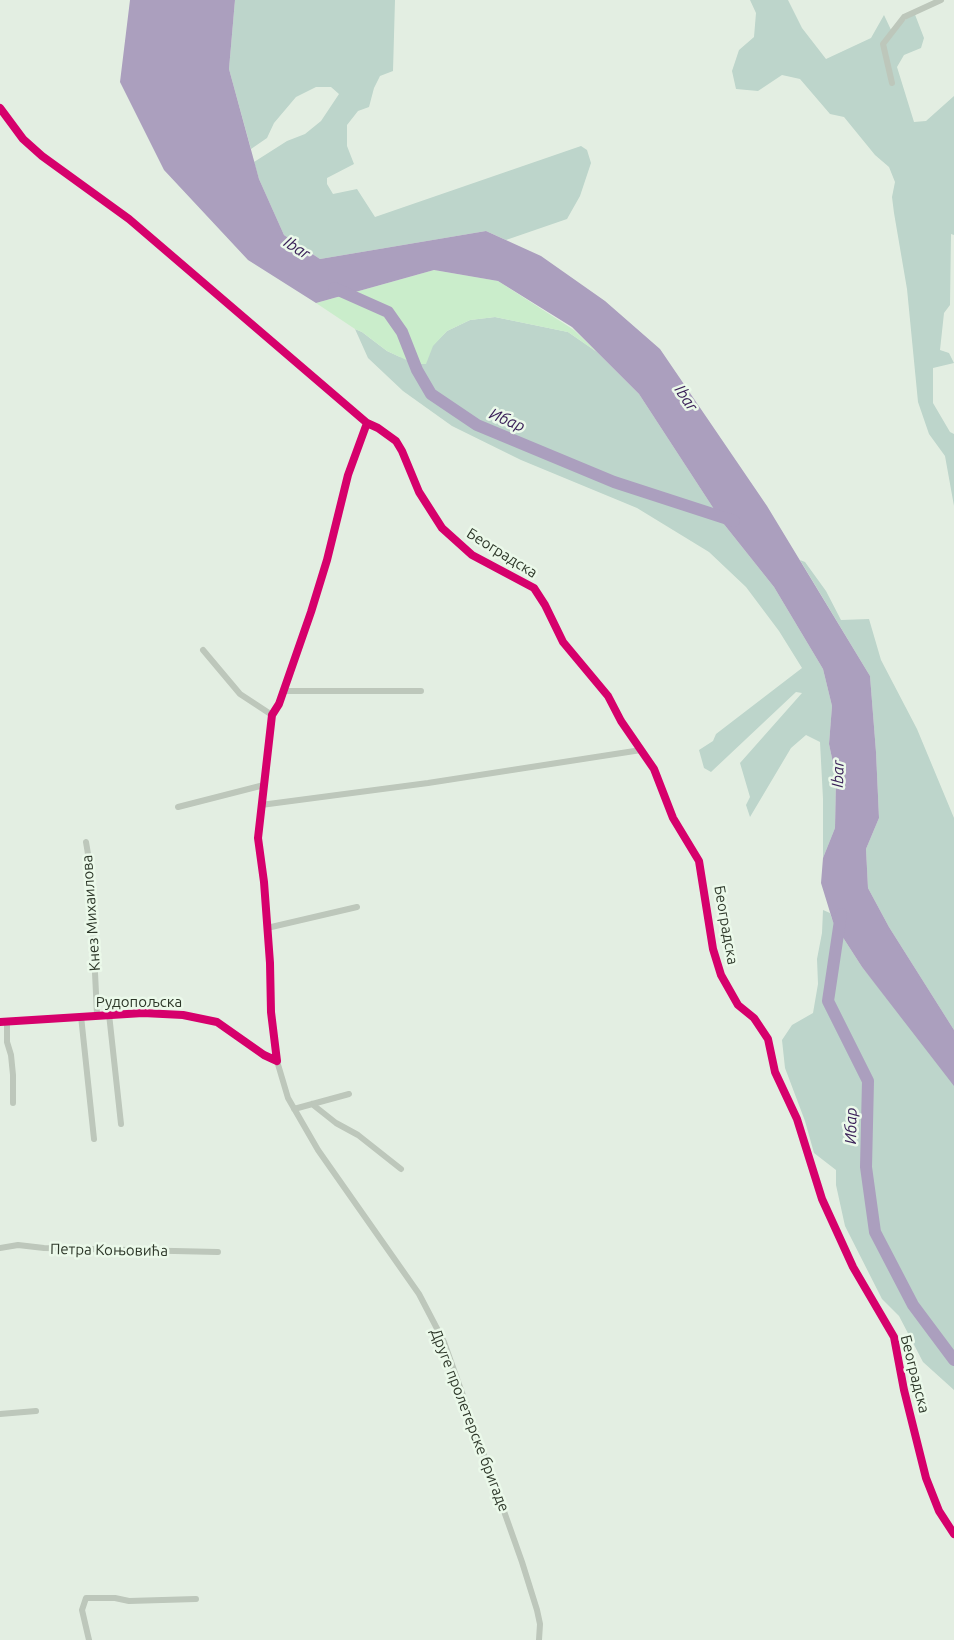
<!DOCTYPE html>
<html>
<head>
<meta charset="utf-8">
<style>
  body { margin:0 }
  canvas { display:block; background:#e3eee2 }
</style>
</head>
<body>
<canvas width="954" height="1640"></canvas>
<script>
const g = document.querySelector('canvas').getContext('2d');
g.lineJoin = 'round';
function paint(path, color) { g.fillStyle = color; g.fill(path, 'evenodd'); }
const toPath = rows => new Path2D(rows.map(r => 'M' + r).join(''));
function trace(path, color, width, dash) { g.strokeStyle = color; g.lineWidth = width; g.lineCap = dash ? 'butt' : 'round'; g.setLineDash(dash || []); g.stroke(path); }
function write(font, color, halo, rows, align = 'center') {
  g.font = font + ' Ubuntu,sans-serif'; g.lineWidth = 5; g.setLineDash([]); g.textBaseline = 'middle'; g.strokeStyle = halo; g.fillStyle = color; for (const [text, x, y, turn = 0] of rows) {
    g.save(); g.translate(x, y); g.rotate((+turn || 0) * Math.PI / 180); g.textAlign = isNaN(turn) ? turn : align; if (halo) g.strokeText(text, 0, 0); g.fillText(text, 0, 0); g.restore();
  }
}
paint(toPath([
  [235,0,395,0,393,71,380,76,374,88,369,107,358,111,347,125,347,146,354,164,327,178,327,184,333,194,357,189,375,217,581,146,587,150,591,163,580,196,567,219,506,240,486,231,320,259,284,235,259,179,254,162,287,141,305,134,321,121,339,94,331,87,316,87,296,97,274,123,267,138,251,149,229,69],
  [750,0,788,0,802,28,826,59,871,38,884,15,892,32,914,12,924,38,921,48,904,55,897,67,914,122,926,121,954,96,954,235,951,234,950,305,944,313,940,350,949,353,954,363,933,368,933,403,950,432,954,434,954,506,945,456,929,434,918,402,907,289,894,213,892,197,895,182,889,167,875,155,844,117,830,114,800,79,782,75,758,91,736,89,732,71,739,50,754,37,756,13],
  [495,317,568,332,597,352,639,394,723,523,774,587,823,669,832,706,829,744,836,777,835,828,823,858,823,799,820,742,806,735,791,748,750,817,746,805,750,797,740,763,802,693,796,692,711,772,704,768,699,750,713,741,716,734,802,668,779,631,746,587,709,552,637,508,521,460,452,426,403,391,368,358,355,329,362,332,387,351,400,357,434,344,447,331,470,320],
  [800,560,805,562,826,591,841,620,869,619,881,660,917,729,954,818,954,1030,889,927,868,888,866,849,879,818,876,752,870,676],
  [823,910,830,913,833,922,862,967,954,1081,954,1390,923,1362,899,1316,882,1299,845,1226,836,1185,836,1170,814,1153,805,1121,785,1068,782,1040,792,1025,813,1013,818,984,817,959,822,933]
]), '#bdd5cb');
paint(toPath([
  [434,270,498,281,574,330,597,352,568,332,495,317,470,320,447,331,433,346,426,364,415,364,387,351,362,332,355,329,316,303]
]), '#caedcb');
paint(toPath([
  [130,0,235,0,229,69,259,179,284,235,320,259,486,231,541,256,605,301,660,349,767,506,870,676,876,752,879,818,866,849,868,888,889,927,954,1030,954,1086,862,967,833,922,821,883,823,858,835,828,836,777,829,744,832,706,823,669,774,587,723,523,639,394,572,327,498,281,434,270,316,303,248,260,164,170,120,82]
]), '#ab9fbe');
trace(toPath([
  [334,288,388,312,402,332,417,370,431,394,477,425,614,482,734,521],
  [841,914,828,1001,868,1081,866,1167,875,1232,913,1305,954,1360]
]), '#ab9fbe', 12);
trace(toPath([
  [892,83,883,44,904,17,941,0],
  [0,108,23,139,42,156,129,219,367,423,378,428,396,441,402,451,419,492,442,528,472,555,534,588,545,605,563,642,608,696,621,721,654,769,673,818,699,861,713,949,721,975,738,1005,754,1018,768,1039,775,1072,797,1119,822,1199,853,1267,894,1337,904,1390,926,1478,939,1511,954,1534],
  [203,650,240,694,272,715],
  [283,691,421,691],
  [261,805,428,783,641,750],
  [178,807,264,785],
  [86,842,90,866,97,1015],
  [267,928,357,907],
  [109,1014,121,1124],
  [81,1016,94,1139],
  [7,1021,7,1042,11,1055,13,1075,13,1103],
  [0,1022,143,1013,183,1015,217,1022,264,1055,277,1061,271,1012,270,963,264,882,258,838,272,715,279,704,311,612,327,560,348,475,367,423],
  [277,1061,288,1098,318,1150,419,1294,444,1342,522,1562,537,1610,540,1624,539,1640],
  [312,1104,336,1123,358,1135,401,1169],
  [294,1109,349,1094],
  [0,1248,18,1245,44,1248,218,1252],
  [0,1414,36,1411],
  [89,1640,82,1610,86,1598,115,1598,129,1601,196,1599]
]), '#bdc7bb', 6);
trace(toPath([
  [0,108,23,139,42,156,129,219,367,423,378,428,396,441,402,451,419,492,442,528,472,555,534,588,545,605,563,642,608,696,621,721,654,769,673,818,699,861,713,949,721,975,738,1005,754,1018,768,1039,775,1072,797,1119,822,1199,853,1267,894,1337,904,1390,926,1478,939,1511,954,1534],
  [0,1022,143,1013,183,1015,217,1022,264,1055,277,1061,271,1012,270,963,264,882,258,838,272,715,279,704,311,612,327,560,348,475,367,423]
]), '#d6006c', 8);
write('15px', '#2d3729', '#ebf9ea', [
  ["Београдска",502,553,32],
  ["Кнез Михаилова",91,913,-94],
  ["Београдска",726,925,80],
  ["Рудопољска",139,1002],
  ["Петра Коњовића",109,1250,1],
  ["Београдска",915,1374,76],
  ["Друге пролетерске бригаде",470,1420,69]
]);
write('italic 16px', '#3a2058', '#ebf9ea', [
  ["Ibar",297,248,33],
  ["Ibar",686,398,56],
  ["Ибар",507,420,23],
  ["Ibar",838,774,-88],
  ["Ибар",851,1126,-89]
]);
</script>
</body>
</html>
